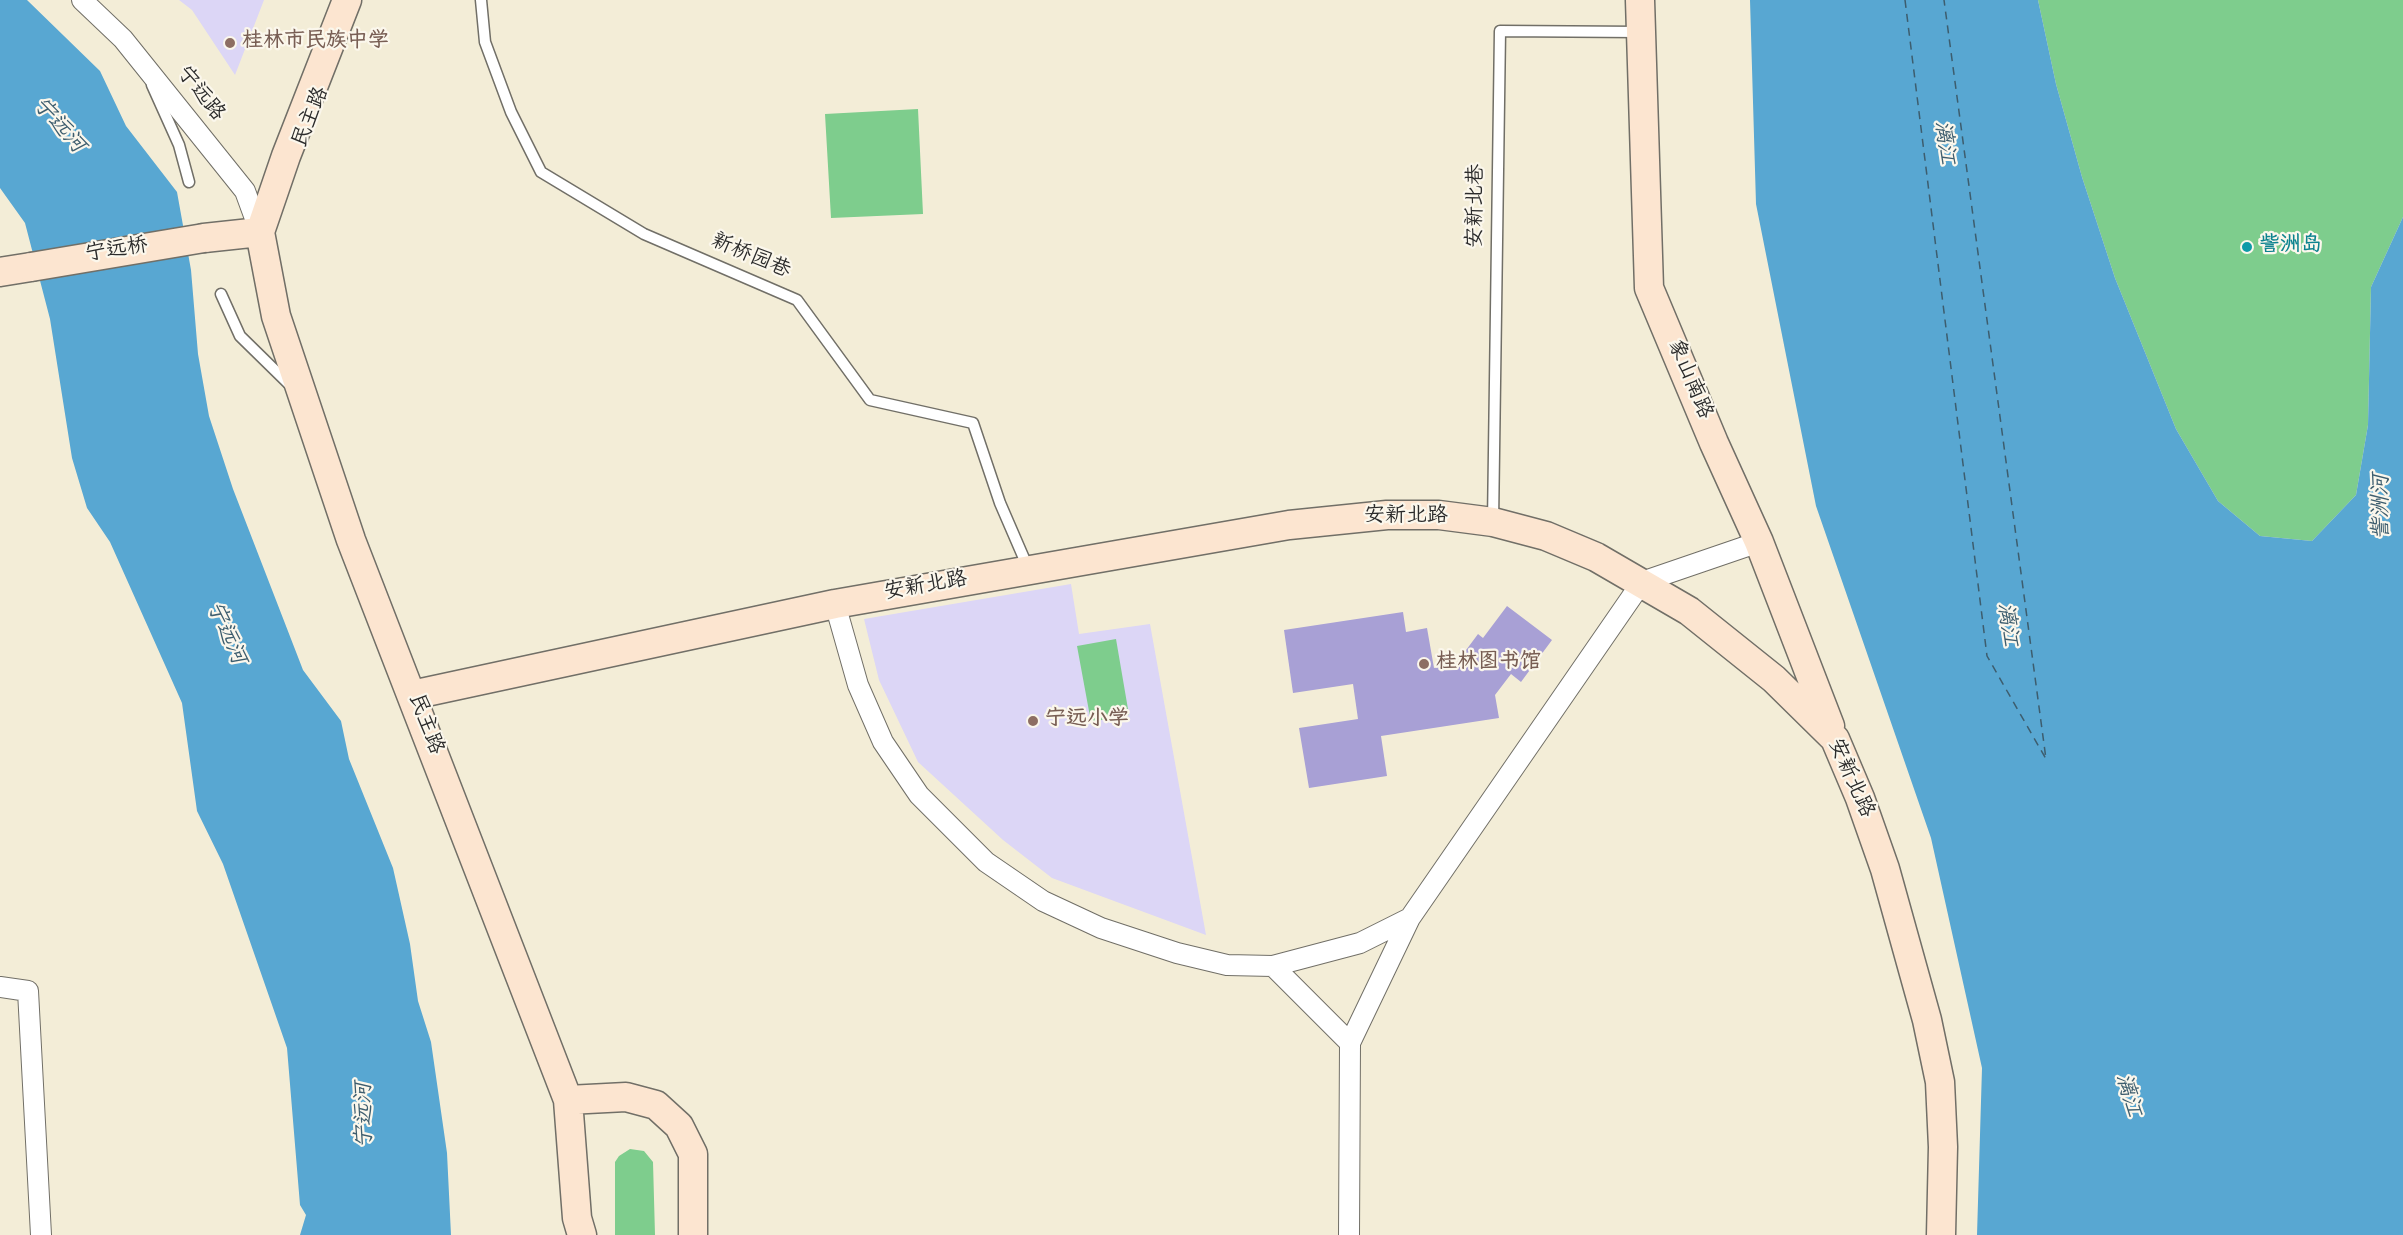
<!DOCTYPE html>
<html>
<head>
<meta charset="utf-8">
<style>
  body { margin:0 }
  canvas { display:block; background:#f3edd7 }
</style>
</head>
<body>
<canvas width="2403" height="1235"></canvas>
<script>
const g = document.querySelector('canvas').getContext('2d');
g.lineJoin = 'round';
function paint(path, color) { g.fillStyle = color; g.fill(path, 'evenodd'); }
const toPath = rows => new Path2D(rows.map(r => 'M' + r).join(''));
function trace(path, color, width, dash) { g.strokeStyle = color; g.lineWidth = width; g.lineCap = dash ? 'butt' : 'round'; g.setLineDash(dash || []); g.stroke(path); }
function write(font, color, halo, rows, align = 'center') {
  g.font = font + ' Dekko,"LXGW WenKai TC",sans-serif'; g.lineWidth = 4.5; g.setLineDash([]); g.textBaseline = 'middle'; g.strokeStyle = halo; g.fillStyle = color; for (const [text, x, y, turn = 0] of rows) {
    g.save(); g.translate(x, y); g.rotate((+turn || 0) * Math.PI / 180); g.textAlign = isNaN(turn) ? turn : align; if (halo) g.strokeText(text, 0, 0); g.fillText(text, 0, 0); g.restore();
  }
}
paint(toPath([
  [179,0,264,0,235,75,192,10],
  [1071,584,1079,634,1150,624,1206,935,1052,878,1003,840,918,762,879,680,864,619]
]), '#dcd6f6');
paint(toPath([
  [2038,0,2403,0,2403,217,2371,287,2368,425,2356,495,2312,541,2260,536,2218,501,2176,429,2115,278,2082,177,2056,84],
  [918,109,923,214,831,218,825,114],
  [1116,639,1129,715,1091,722,1077,646],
  [630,1149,644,1151,653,1162,655,1235,615,1235,615,1162,619,1156]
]), '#7ecd8d');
paint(toPath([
  [0,0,27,0,100,71,126,126,177,192,191,270,198,354,209,416,233,489,303,670,341,721,349,759,393,868,410,944,418,1001,431,1042,447,1153,451,1235,300,1235,306,1215,300,1205,287,1048,223,864,197,811,182,703,110,542,87,508,72,458,50,319,25,223,0,188],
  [1750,0,2038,0,2056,84,2082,177,2115,278,2176,429,2218,501,2260,536,2312,541,2356,495,2368,425,2371,287,2403,217,2403,1235,1977,1235,1982,1068,1931,838,1816,506,1756,204]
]), '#58a7d2');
trace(toPath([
  [1905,0,1987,656,2046,759,1944,0]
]), '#3d5d6e', 1.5, [8, 6]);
paint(toPath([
  [1507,606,1552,640,1521,682,1511,674,1495,695,1499,718,1381,736,1387,776,1309,788,1299,728,1358,719,1353,684,1293,693,1284,630,1403,612,1406,632,1427,628,1434,668,1455,665,1478,634,1483,638]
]), '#a8a0d5');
const lane = toPath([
  [481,0,485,42,511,112,541,172,644,234,797,300,870,400,973,423,1000,503,1029,570],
  [152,85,179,145,189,182],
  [221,294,240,336,290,385],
  [1493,522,1500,31,1640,32]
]);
const street = toPath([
  [82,0,123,39,245,191,260,232],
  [835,604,858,685,883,742,919,795,986,862,1043,901,1101,928,1177,953,1227,965,1273,966,1350,1043],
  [1273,966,1360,943,1410,918],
  [0,987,28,991,41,1235],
  [1349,1235,1350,1043,1410,918,1642,582,1759,542]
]);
const secondary = toPath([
  [347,0,286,156,260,232,276,316,351,540,568,1100,577,1218,582,1235],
  [1640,0,1649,288,1714,443,1759,542,1830,726],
  [204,238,260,232],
  [0,272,31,267],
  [412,695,835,604,1289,525,1387,515,1439,515,1493,522,1546,536,1596,557,1689,611,1774,679,1835,739,1860,798,1885,869,1927,1020,1940,1082,1943,1147,1941,1235],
  [568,1100,626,1097,656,1105,679,1126,693,1154,693,1235]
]);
trace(lane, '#716f67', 13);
trace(street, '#716f67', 22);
trace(secondary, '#716f67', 31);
trace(lane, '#fff', 10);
trace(street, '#fff', 20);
trace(secondary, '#fce5d0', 28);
const secondaryBridge = toPath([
  [31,267,204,238]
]);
trace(secondaryBridge, '#716f67', 31, []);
trace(secondaryBridge, '#fce5d0', 28);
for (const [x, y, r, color] of [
  [230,43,6,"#8d6e63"],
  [2247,247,6,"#0f9aa8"],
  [1424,664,6,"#8d6e63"],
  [1033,721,6,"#8d6e63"]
]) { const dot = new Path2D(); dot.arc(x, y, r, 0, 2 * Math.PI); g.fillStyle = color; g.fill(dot); trace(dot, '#fbf7ec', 2); }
write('bold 21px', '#785e54', '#fbf7ec', [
  ["桂林市民族中学",242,43],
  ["桂林图书馆",1436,664],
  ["宁远小学",1045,721]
], 'left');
write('21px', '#2b2b2b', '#fbf7ec', [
  ["宁远路",199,95,51],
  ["民主路",313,118,-68],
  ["安新北巷",1478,206,-89],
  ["宁远桥",117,252,-9],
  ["新桥园巷",750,258,23],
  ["象山南路",1688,380,67],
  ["安新北路",1406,518],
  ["安新北路",926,588,-10],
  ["民主路",424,725,69],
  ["安新北路",1849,779,66]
]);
write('bold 21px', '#0d838f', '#fbf7ec', [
  ["訾洲岛",2259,247]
], 'left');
write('italic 22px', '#3d5d6e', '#fbf7ec', [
  ["宁远河",57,127,48],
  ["漓江",1942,143,83],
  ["訾洲河",2384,507,-90],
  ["漓江",2005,625,83],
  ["宁远河",224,634,66],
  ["漓江",2126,1096,74],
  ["宁远河",367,1115,-91]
]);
</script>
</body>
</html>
